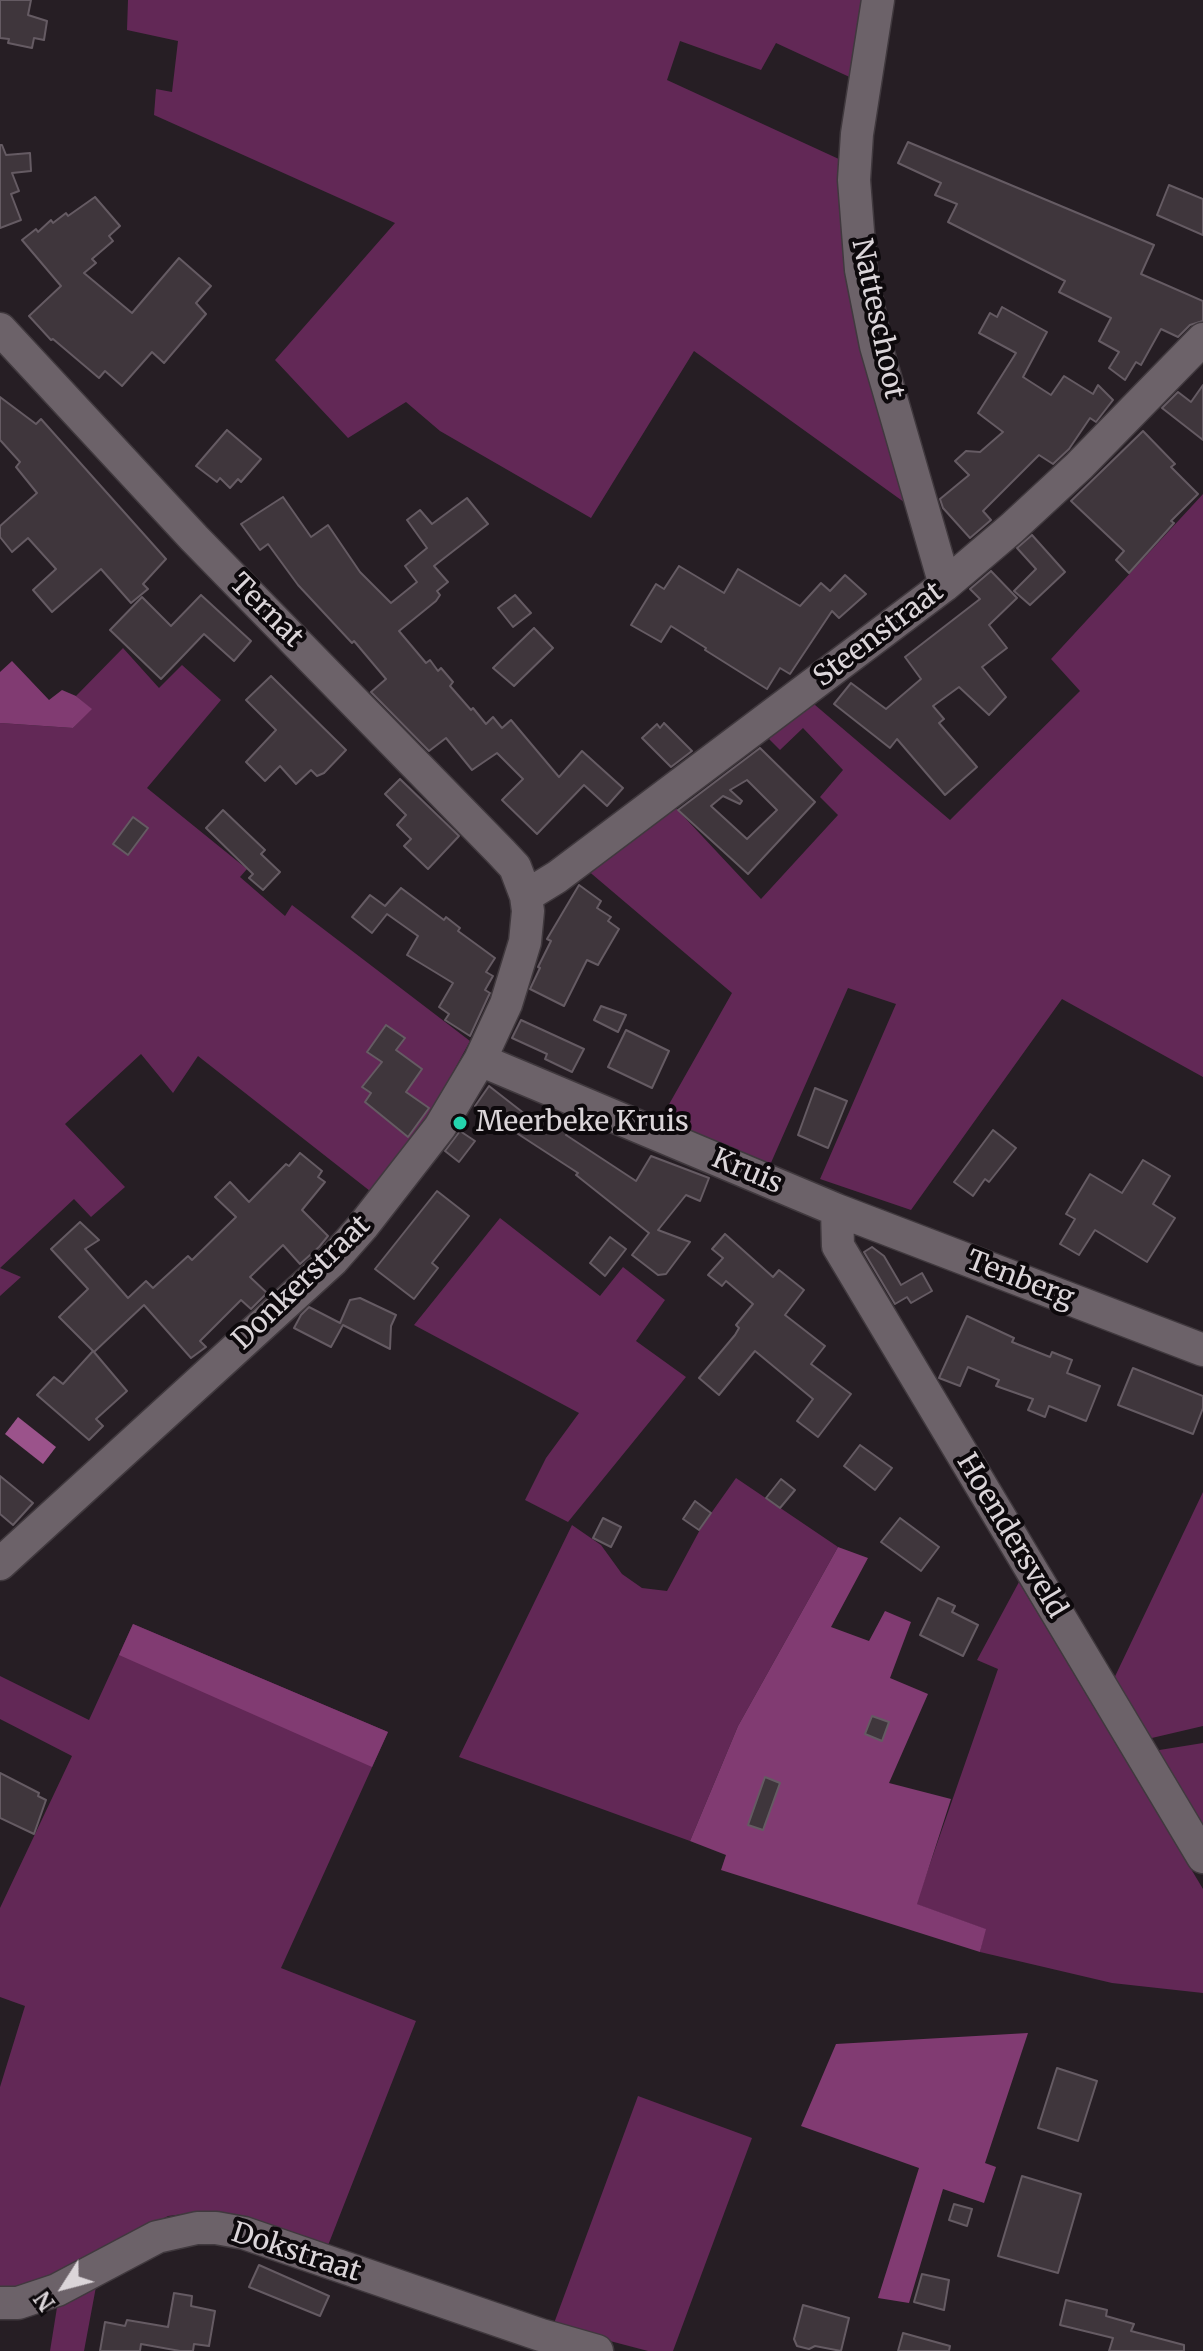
<!DOCTYPE html>
<html>
<head>
<meta charset="utf-8">
<style>
  body { margin:0 }
  #map { position:relative; width:1203px; height:2351px; overflow:hidden; background:#261e24; font-family:Merriweather,serif }
  canvas { display:block }
  .north { position:absolute; left:24px; top:2247px; width:80px; height:80px; -webkit-text-stroke:6px #0d090c; paint-order:stroke; rotate:234deg; font-size:22px; font-weight:700; line-height:32px; text-align:center; color:#dbd5d9 }
  .north::after { content:''; display:block; margin:auto; width:28px; height:36px; background:#dbd5d9; clip-path:polygon(50% 0,100% 100%,50% 72%,0 100%) }
</style>
</head>
<body>
<div id="map">
<canvas width="1203" height="2351"></canvas>
<div class="north">N</div>
</div>
<script>
const g = document.querySelector('canvas').getContext('2d');
g.lineJoin = 'round';
function paint(path, color) { g.fillStyle = color; g.fill(path, 'evenodd'); }
const toPath = rows => new Path2D(rows.map(r => 'M' + r).join(''));
function trace(path, color, width, dash) { g.strokeStyle = color; g.lineWidth = width; g.lineCap = dash ? 'butt' : 'round'; g.setLineDash(dash || []); g.stroke(path); }
function write(font, color, halo, rows, align = 'center') {
  g.font = font + ' Merriweather,serif'; g.lineWidth = 8; g.setLineDash([]); g.textBaseline = 'middle'; g.strokeStyle = halo; g.fillStyle = color; for (const [text, x, y, turn = 0] of rows) {
    g.save(); g.translate(x, y); g.rotate((+turn || 0) * Math.PI / 180); g.textAlign = isNaN(turn) ? turn : align; if (halo) g.strokeText(text, 0, 0); g.fillText(text, 0, 0); g.restore();
  }
}
paint(toPath([
  [128,0,870,0,856,80,776,43,761,70,680,41,667,80,841,160,915,510,694,351,591,518,440,431,406,402,348,438,275,360,395,223,154,115,156,89,172,92,178,41,127,30],
  [1203,494,1203,1077,1062,999,911,1210,820,1179,896,1004,848,988,770,1165,659,1122,732,993,586,869,673,805,761,899,838,815,820,797,843,770,803,728,780,750,762,732,808,699,950,820,1080,691,1051,659],
  [123,648,159,688,182,665,221,700,147,788,247,869,240,877,285,916,292,905,470,1041,432,1111,370,1191,198,1056,173,1093,141,1054,65,1124,125,1187,91,1217,74,1199,0,1268,21,1277,0,1296,0,723,73,728,91,709,76,696],
  [500,1218,600,1296,623,1267,665,1300,636,1341,686,1377,568,1522,525,1500,546,1458,579,1413,414,1325],
  [736,1478,838,1547,738,1726,690,1841,459,1757,572,1525,601,1545,622,1574,642,1588,667,1591,702,1526],
  [1203,1492,1203,1726,1139,1741,1109,1689],
  [1019,1582,1203,1889,1203,1993,1112,1983,980,1952,985,1929,916,1904,998,1669,977,1660],
  [133,1624,388,1732,281,1968,416,2021,327,2248,237,2215,201,2212,168,2216,38,2286,0,2291,0,2087,25,2006,0,1997,0,1908,72,1756,0,1719,0,1676,89,1720],
  [1203,1743,1203,1847,1147,1752],
  [638,2096,752,2138,673,2351,648,2351,553,2326],
  [98,2276,84,2351,50,2351,59,2295]
]), '#622856');
paint(toPath([
  [12,661,49,700,62,690,76,696,92,709,73,728,0,723,0,672],
  [838,1547,868,1558,831,1627,869,1641,885,1611,911,1622,890,1678,928,1694,889,1783,951,1799,917,1904,986,1929,980,1952,721,1870,726,1855,690,1841,738,1726],
  [133,1624,388,1732,372,1767,119,1655],
  [1028,2033,985,2163,996,2167,984,2203,943,2189,909,2303,878,2298,919,2168,801,2126,836,2044]
]), '#813b72');
paint(toPath([
  [18,1417,56,1447,43,1464,5,1434]
]), '#9b538b');
const building = toPath([
  [0,0,31,0,28,15,47,21,44,40,34,38,32,48,8,43,9,39,0,38,0,0],
  [908,142,1154,245,1141,274,1203,301,1203,321,1190,325,1178,337,1161,329,1141,365,1136,362,1125,380,1109,368,1119,352,1099,341,1111,318,1059,292,1065,281,948,222,957,204,935,195,941,183,898,163,908,142],
  [0,145,2,145,6,155,30,153,31,171,12,173,19,191,11,194,21,220,0,228,0,145],
  [1169,185,1203,199,1203,235,1157,215,1169,185],
  [95,197,120,226,109,236,113,241,92,259,96,263,84,273,132,313,179,258,211,286,196,303,206,314,164,363,152,352,122,386,105,371,99,378,53,339,51,340,29,316,61,286,22,240,36,229,38,232,51,220,53,223,66,213,68,216,95,197],
  [1002,307,1047,332,1023,377,1051,395,1064,376,1093,394,1098,385,1113,400,1096,422,1090,418,1069,449,1053,464,1039,455,983,511,991,520,970,538,943,508,940,499,969,475,955,461,966,451,980,452,1003,432,978,413,1016,353,979,333,990,313,997,317,1002,307],
  [1203,385,1203,440,1162,408,1178,392,1191,402,1203,385],
  [0,397,36,424,41,419,166,559,143,584,148,589,131,603,101,569,52,612,33,590,56,569,28,538,12,552,0,537,0,526,37,493,16,467,20,462,0,440,0,397],
  [227,430,261,459,241,482,238,479,230,488,220,478,217,482,196,466,227,430],
  [1143,431,1175,464,1171,467,1198,494,1171,521,1174,523,1129,573,1116,560,1124,551,1071,501,1143,431],
  [283,497,311,537,328,525,360,572,391,603,417,582,405,566,427,548,407,520,420,510,432,524,467,498,488,524,434,566,448,582,437,591,440,595,436,601,399,631,426,663,430,660,438,671,441,668,453,682,450,686,471,710,473,708,486,724,493,717,502,728,511,720,559,777,582,751,623,788,607,806,584,785,537,834,502,800,523,779,497,753,472,770,446,738,429,751,371,692,386,679,354,641,352,643,298,585,268,544,260,550,241,524,283,497],
  [1032,535,1065,572,1030,605,1014,591,1036,569,1017,548,1032,535],
  [679,566,724,593,738,569,800,606,821,583,830,591,845,575,866,594,839,618,832,611,790,674,780,668,767,689,705,650,706,648,671,626,661,642,631,625,656,584,664,589,679,566],
  [991,571,1017,598,989,625,1007,648,982,667,1006,697,989,715,959,687,933,706,944,719,939,723,977,767,945,795,897,739,890,748,834,704,851,683,886,709,921,679,905,657,980,599,970,589,991,571],
  [201,595,251,641,234,661,204,634,161,679,110,630,142,597,171,626,201,595],
  [515,595,531,613,513,627,498,608,515,595],
  [534,628,553,648,514,686,493,668,534,628],
  [271,676,346,750,324,773,317,776,311,770,296,784,280,766,265,781,246,762,276,730,246,700,271,676],
  [664,723,692,751,671,767,642,738,657,724,660,728,664,723],
  [760,748,815,802,748,874,678,810,760,748],
  [747,780,777,810,747,839,711,806,723,796,740,804,742,801,730,790,747,780],
  [400,779,459,836,428,869,404,846,411,839,397,825,406,815,385,794,400,779],
  [223,810,265,850,261,854,280,872,263,890,249,878,253,874,206,828,223,810],
  [133,817,148,828,128,855,113,844,133,817],
  [579,885,601,901,597,908,611,917,608,921,619,929,598,965,587,960,564,1006,530,989,540,968,538,967,551,941,547,939,579,885],
  [401,888,444,920,446,917,460,928,458,931,495,958,486,972,493,976,485,990,490,993,488,997,470,1036,445,1020,449,1014,439,1007,453,983,407,955,418,936,387,914,372,933,352,917,370,895,385,906,401,888],
  [601,1006,626,1015,618,1032,594,1020,601,1006],
  [521,1020,584,1049,572,1072,545,1059,547,1054,512,1038,521,1020],
  [386,1025,405,1038,396,1050,422,1069,406,1092,429,1108,408,1137,365,1102,371,1093,362,1087,382,1062,367,1052,386,1025],
  [626,1030,669,1051,652,1088,608,1067,626,1030],
  [489,1086,539,1125,548,1113,570,1130,566,1135,636,1181,651,1156,709,1178,700,1201,686,1195,658,1230,690,1242,666,1274,658,1275,632,1255,649,1233,576,1175,578,1173,475,1106,489,1086],
  [815,1088,847,1101,828,1148,798,1135,815,1088],
  [993,1130,1016,1148,989,1182,985,1179,973,1196,954,1182,993,1130],
  [460,1131,475,1141,459,1162,445,1151,460,1131],
  [300,1153,322,1171,318,1177,325,1182,302,1210,328,1236,319,1247,300,1264,283,1245,250,1277,267,1293,251,1309,241,1300,200,1341,206,1347,191,1358,144,1305,94,1352,127,1391,96,1419,103,1426,89,1440,37,1395,54,1377,63,1384,93,1351,59,1317,88,1289,51,1249,80,1222,99,1240,85,1249,128,1298,146,1281,153,1288,188,1256,192,1260,236,1217,215,1197,230,1182,249,1202,286,1164,289,1166,300,1153],
  [1143,1160,1170,1176,1153,1204,1175,1218,1147,1262,1095,1230,1079,1255,1060,1244,1075,1219,1066,1214,1090,1174,1122,1193,1143,1160],
  [437,1191,469,1216,432,1263,438,1268,414,1299,375,1269,437,1191],
  [725,1234,773,1277,779,1270,804,1290,785,1315,825,1346,811,1364,851,1394,818,1437,797,1421,813,1399,755,1351,719,1395,699,1378,735,1335,739,1328,736,1325,753,1304,726,1281,722,1286,708,1275,723,1258,712,1249,725,1234],
  [610,1237,626,1249,605,1276,590,1263,610,1237],
  [872,1247,884,1256,901,1285,922,1273,932,1291,911,1303,907,1297,895,1304,864,1252,872,1247],
  [360,1298,396,1315,391,1326,390,1349,343,1325,331,1347,294,1328,301,1315,309,1307,340,1323,350,1300,360,1298],
  [967,1316,1014,1338,1012,1342,1050,1357,1052,1352,1072,1360,1067,1373,1100,1386,1086,1421,1049,1406,1045,1417,1028,1410,1033,1399,996,1386,999,1380,968,1367,960,1386,939,1378,967,1316],
  [1133,1368,1203,1396,1203,1408,1193,1434,1118,1405,1133,1368],
  [860,1445,892,1468,875,1490,844,1466,860,1445],
  [0,1476,33,1503,13,1525,0,1514,0,1476],
  [781,1479,795,1490,780,1508,766,1498,781,1479],
  [695,1501,711,1513,699,1530,683,1519,695,1501],
  [603,1518,621,1527,611,1547,593,1538,603,1518],
  [900,1518,939,1547,921,1571,881,1542,900,1518],
  [938,1598,955,1606,952,1612,978,1625,963,1656,920,1635,938,1598],
  [872,1716,889,1722,882,1741,865,1734,872,1716],
  [0,1773,39,1793,38,1796,46,1800,34,1834,0,1818,0,1773],
  [765,1777,780,1783,763,1830,748,1825,765,1777],
  [1057,2068,1097,2081,1078,2141,1038,2128,1057,2068],
  [1022,2176,1081,2194,1058,2273,998,2256,1022,2176],
  [954,2204,972,2209,967,2226,949,2220,954,2204],
  [259,2265,329,2296,320,2316,249,2287,259,2265],
  [922,2274,949,2280,944,2310,914,2302,922,2274],
  [174,2293,192,2296,191,2306,215,2311,209,2346,194,2344,193,2351,180,2351,141,2344,140,2351,100,2351,105,2322,125,2326,127,2320,168,2327,174,2293],
  [1066,2300,1107,2310,1106,2316,1134,2324,1131,2331,1184,2345,1184,2351,1109,2351,1113,2338,1060,2325,1066,2300],
  [803,2305,849,2318,841,2351,815,2346,809,2349,797,2346,794,2339,803,2305],
  [903,2333,950,2346,949,2351,898,2351,903,2333]
]);
paint(building, '#3f363c');
trace(building, '#655b63', 2);
const minor = toPath([
  [878,0,857,134,854,180,861,270,876,346,945,585],
  [0,329,194,538,501,852,515,867,526,896,528,911,525,942,506,1004,480,1060,440,1127,363,1226,333,1260,0,1564],
  [526,896,557,877,945,585,1012,528,1079,466,1203,339],
  [480,1060,837,1210,1203,1350],
  [837,1210,838,1246,1203,1857],
  [0,2303,18,2303,57,2290,157,2237,197,2228,216,2228,244,2233,541,2335,597,2351]
]);
trace(minor, '#40393e', 35);
trace(minor, '#6c6269', 32);
for (const [x, y, r, color] of [
  [460,1123,8,"#24d5ae"]
]) { const dot = new Path2D(); dot.arc(x, y, r, 0, 2 * Math.PI); g.fillStyle = color; g.fill(dot); trace(dot, '#0d090c', 3); }
write('28px', '#dbd5d9', '#0d090c', [
  ["Natteschoot",877,319,78],
  ["Ternat",266,611,45],
  ["Steenstraat",879,635,-37],
  ["Kruis",747,1172,23],
  ["Tenberg",1020,1280,21],
  ["Donkerstraat",302,1283,-44],
  ["Hoendersveld",1011,1536,59],
  ["Dokstraat",296,2253,18]
]);
write('28px', '#dbd5d9', '#0d090c', [
  ["Meerbeke Kruis",476,1123]
], 'left');
</script>
</body>
</html>
